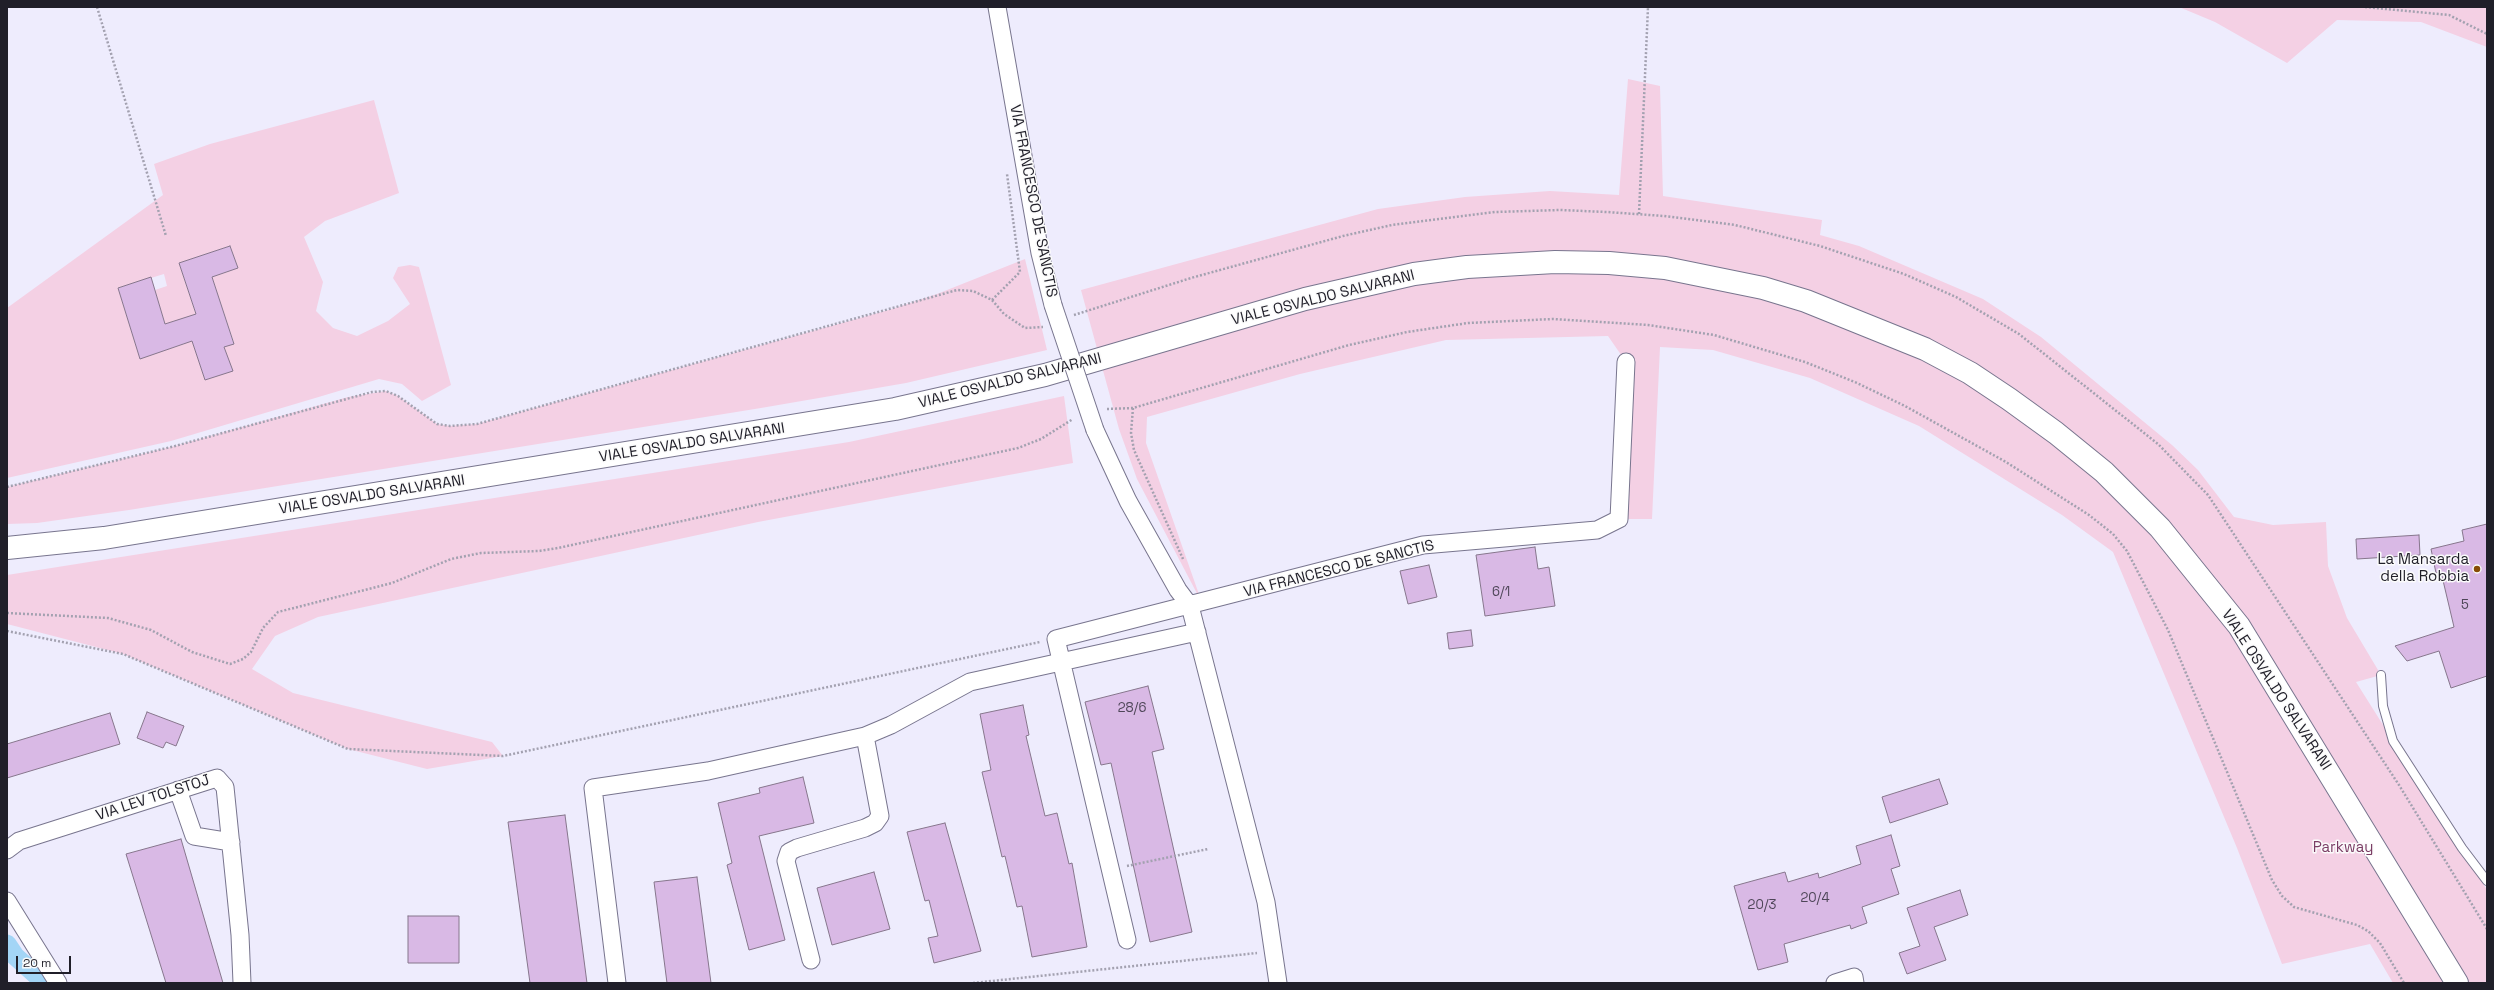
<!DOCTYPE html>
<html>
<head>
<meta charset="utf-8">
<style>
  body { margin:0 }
  #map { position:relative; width:2494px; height:990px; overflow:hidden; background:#eeecfd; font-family:"Space Grotesk",sans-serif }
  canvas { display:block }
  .frame { position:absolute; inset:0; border:8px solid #201f29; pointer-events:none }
  .scale { position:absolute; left:16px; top:956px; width:55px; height:18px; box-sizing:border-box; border:2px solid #201f29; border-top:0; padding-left:5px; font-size:12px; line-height:14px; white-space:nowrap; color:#201f29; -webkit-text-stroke:3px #fbfbfb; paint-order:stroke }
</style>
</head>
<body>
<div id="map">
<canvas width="2494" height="990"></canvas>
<div class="frame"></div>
<div class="scale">20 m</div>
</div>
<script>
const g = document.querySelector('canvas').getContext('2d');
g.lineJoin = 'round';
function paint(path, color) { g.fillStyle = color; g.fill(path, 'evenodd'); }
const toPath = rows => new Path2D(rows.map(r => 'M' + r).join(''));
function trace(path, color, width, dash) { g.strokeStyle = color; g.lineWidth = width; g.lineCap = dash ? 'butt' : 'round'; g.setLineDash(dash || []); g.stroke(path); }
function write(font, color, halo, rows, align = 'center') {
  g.font = font + ' "Space Grotesk",sans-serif'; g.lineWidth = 3; g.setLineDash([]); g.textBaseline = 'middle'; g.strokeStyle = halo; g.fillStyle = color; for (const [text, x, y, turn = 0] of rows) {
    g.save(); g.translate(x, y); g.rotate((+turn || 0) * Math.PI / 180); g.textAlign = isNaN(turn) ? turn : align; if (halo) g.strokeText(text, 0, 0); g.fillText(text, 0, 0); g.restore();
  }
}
paint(toPath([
  [2179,7,2487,7,2487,47,2421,22,2337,20,2287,63,2215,22],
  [1628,79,1660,86,1663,196,1822,220,1820,235,1859,246,1983,299,2041,337,2172,445,2198,470,2234,517,2273,525,2326,522,2328,566,2347,618,2381,675,2356,682,2487,890,2487,983,2393,983,2370,944,2282,964,2237,848,2113,552,2062,515,1919,426,1810,378,1713,350,1660,347,1652,519,1619,519,1626,362,1608,336,1446,340,1300,374,1147,417,1146,443,1202,603,1137,479,1119,429,1081,290,1378,209,1465,197,1550,191,1619,195],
  [374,100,399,193,325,221,304,237,323,282,316,311,333,328,357,336,388,321,410,304,393,278,398,267,410,265,419,267,451,385,422,401,402,384,379,379,171,441,7,478,7,308,163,195,154,164,210,144],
  [230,246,238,268,212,277,234,343,224,347,232,370,205,380,190,335,201,330,179,263],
  [164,274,167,286,155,290,165,324,176,321,184,344,140,358,118,288],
  [1025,259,1047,350,906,383,761,408,129,510,37,523,7,524,7,487,175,446,348,397,386,391,398,396,437,424,450,426,477,424,892,309,937,294],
  [1064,396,1073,463,758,522,318,617,275,636,252,669,293,693,492,742,503,756,427,769,348,749,123,654,7,624,7,575,849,442]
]), '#f4d0e4');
trace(toPath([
  [7,944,15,956,45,983]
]), '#a3d5f6', 19);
const building = toPath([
  [230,246,238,268,212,277,234,344,224,347,233,371,205,380,192,341,140,359,118,288,151,277,165,324,196,314,179,263,230,246],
  [2487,524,2487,676,2451,688,2439,651,2407,661,2395,646,2454,627,2441,572,2436,573,2431,549,2464,541,2462,530,2487,524],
  [2419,535,2420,555,2357,559,2356,539,2419,535],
  [1535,547,1538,569,1549,567,1555,606,1485,616,1476,555,1535,547],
  [1429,565,1437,597,1408,604,1400,571,1429,565],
  [1471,630,1473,646,1449,649,1447,633,1471,630],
  [1148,686,1164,749,1152,752,1192,932,1150,942,1111,763,1101,765,1085,702,1148,686],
  [1023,705,1029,735,1026,736,1045,816,1057,813,1069,864,1072,863,1087,947,1032,957,1022,906,1017,907,1005,856,1002,857,982,772,991,770,980,714,1023,705],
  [147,712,184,726,176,746,166,742,163,748,137,738,147,712],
  [110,713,120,744,7,778,7,744,110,713],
  [803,777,814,823,759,836,785,940,749,950,727,865,732,863,718,803,760,793,759,788,803,777],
  [1939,779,1948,804,1890,823,1882,797,1939,779],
  [565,815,587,983,530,983,508,822,565,815],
  [945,823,981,951,934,963,928,938,938,936,929,900,925,901,907,832,945,823],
  [1891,835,1900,866,1891,869,1899,894,1862,907,1867,923,1851,929,1850,925,1784,944,1788,962,1758,970,1734,886,1785,872,1788,882,1818,873,1819,878,1861,864,1856,846,1891,835],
  [181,839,223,983,166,983,126,854,181,839],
  [874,872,890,929,832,945,817,888,874,872],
  [697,877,711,983,667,983,654,882,697,877],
  [1960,890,1968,915,1934,927,1946,960,1907,974,1899,953,1920,946,1907,908,1960,890],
  [408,916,459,916,459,963,408,963,408,916]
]);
paint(building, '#d9b9e5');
trace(building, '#86768c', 1);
const lane = toPath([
  [2381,675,2383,706,2393,741,2462,848,2487,881]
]);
const street = toPath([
  [997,7,1040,253,1053,305],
  [1095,430,1128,501,1178,590,1190,606,1266,902,1278,983],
  [178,790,194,836,231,842],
  [7,850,19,841,217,778,225,787,240,935,242,983],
  [7,901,58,983],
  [1127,940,1056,639,1423,545,1597,530,1619,519,1626,362],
  [811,960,786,861,789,852,797,848,865,828,875,823,880,816,865,736],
  [617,983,593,788,708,771,865,736,891,725,970,682,1197,632],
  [1835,983,1854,977,1855,983]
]);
const primary = toPath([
  [7,548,104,538,895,409,1045,375,1305,299,1414,274,1467,267,1555,262,1609,263,1665,268,1763,288,1806,301,1925,349,1970,373,2009,399,2056,433,2104,472,2160,528,2239,626,2457,983]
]);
trace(lane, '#78758e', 10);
trace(street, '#78758e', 19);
trace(primary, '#78758e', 24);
trace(toPath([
  [97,7,166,236],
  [2365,7,2449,15,2487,34],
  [1639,214,1648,7],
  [992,300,1020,272,1007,174],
  [1074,315,1191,278,1343,236,1392,225,1495,212,1560,210,1607,212,1664,216,1735,225,1820,246,1904,274,1956,297,2019,334,2158,444,2208,495,2399,785,2487,929],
  [1133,408,1131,433,1134,450,1183,559],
  [1107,409,1133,408,1349,345,1407,332,1468,323,1553,319,1648,325,1714,335,1805,362,1857,383,1905,406,2006,462,2089,515,2113,534,2127,551,2168,630,2272,880,2282,896,2294,907,2357,925,2368,931,2380,943,2404,983],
  [7,487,175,446,372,392,386,391,398,396,437,424,450,426,477,424,957,290,973,291,992,300,1004,314,1025,328,1043,327],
  [7,613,108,618,151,630,192,652,230,664,243,659,251,652,263,628,278,612,392,583,451,559,481,553,539,551,558,548,1018,448,1041,439,1073,419],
  [7,631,123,654,348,749,503,756,1040,642],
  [1127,866,1208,849],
  [973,983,1257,953]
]), '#a3a1b0', 2.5, [2, 2]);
trace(lane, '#fff', 8);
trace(street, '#fff', 17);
trace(primary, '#fff', 22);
const streetBridge = toPath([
  [1053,305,1095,430]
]);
trace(streetBridge, '#78758e', 19, []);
trace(streetBridge, '#fff', 17);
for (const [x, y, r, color] of [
  [2477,569,4,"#874c05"]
]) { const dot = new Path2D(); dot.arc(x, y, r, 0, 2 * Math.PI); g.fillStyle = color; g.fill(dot); trace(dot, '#fbfbfb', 1.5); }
write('13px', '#4e4658', null, [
  ["6/1",1501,592],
  ["5",2465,605],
  ["28/6",1132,708],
  ["20/4",1815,898],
  ["20/3",1762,905]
]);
write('15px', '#201f29', '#fbfbfb', [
  ["VIA FRANCESCO DE SANCTIS",1033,201,79],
  ["VIALE OSVALDO SALVARANI",1323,298,-14],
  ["VIALE OSVALDO SALVARANI",1010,381,-14],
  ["VIALE OSVALDO SALVARANI",692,443,-9],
  ["VIALE OSVALDO SALVARANI",372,495,-9],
  ["VIA FRANCESCO DE SANCTIS",1339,569,-14],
  ["VIALE OSVALDO SALVARANI",2276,690,57],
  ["VIA LEV TOLSTOJ",153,798,-18]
]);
write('15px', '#201f29', '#fbfbfb', [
  ["La Mansarda",2469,560],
  ["della Robbia",2469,577]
], 'right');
write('15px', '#7b3d65', '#fbfbfb', [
  ["Parkway",2343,848]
]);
</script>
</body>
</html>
